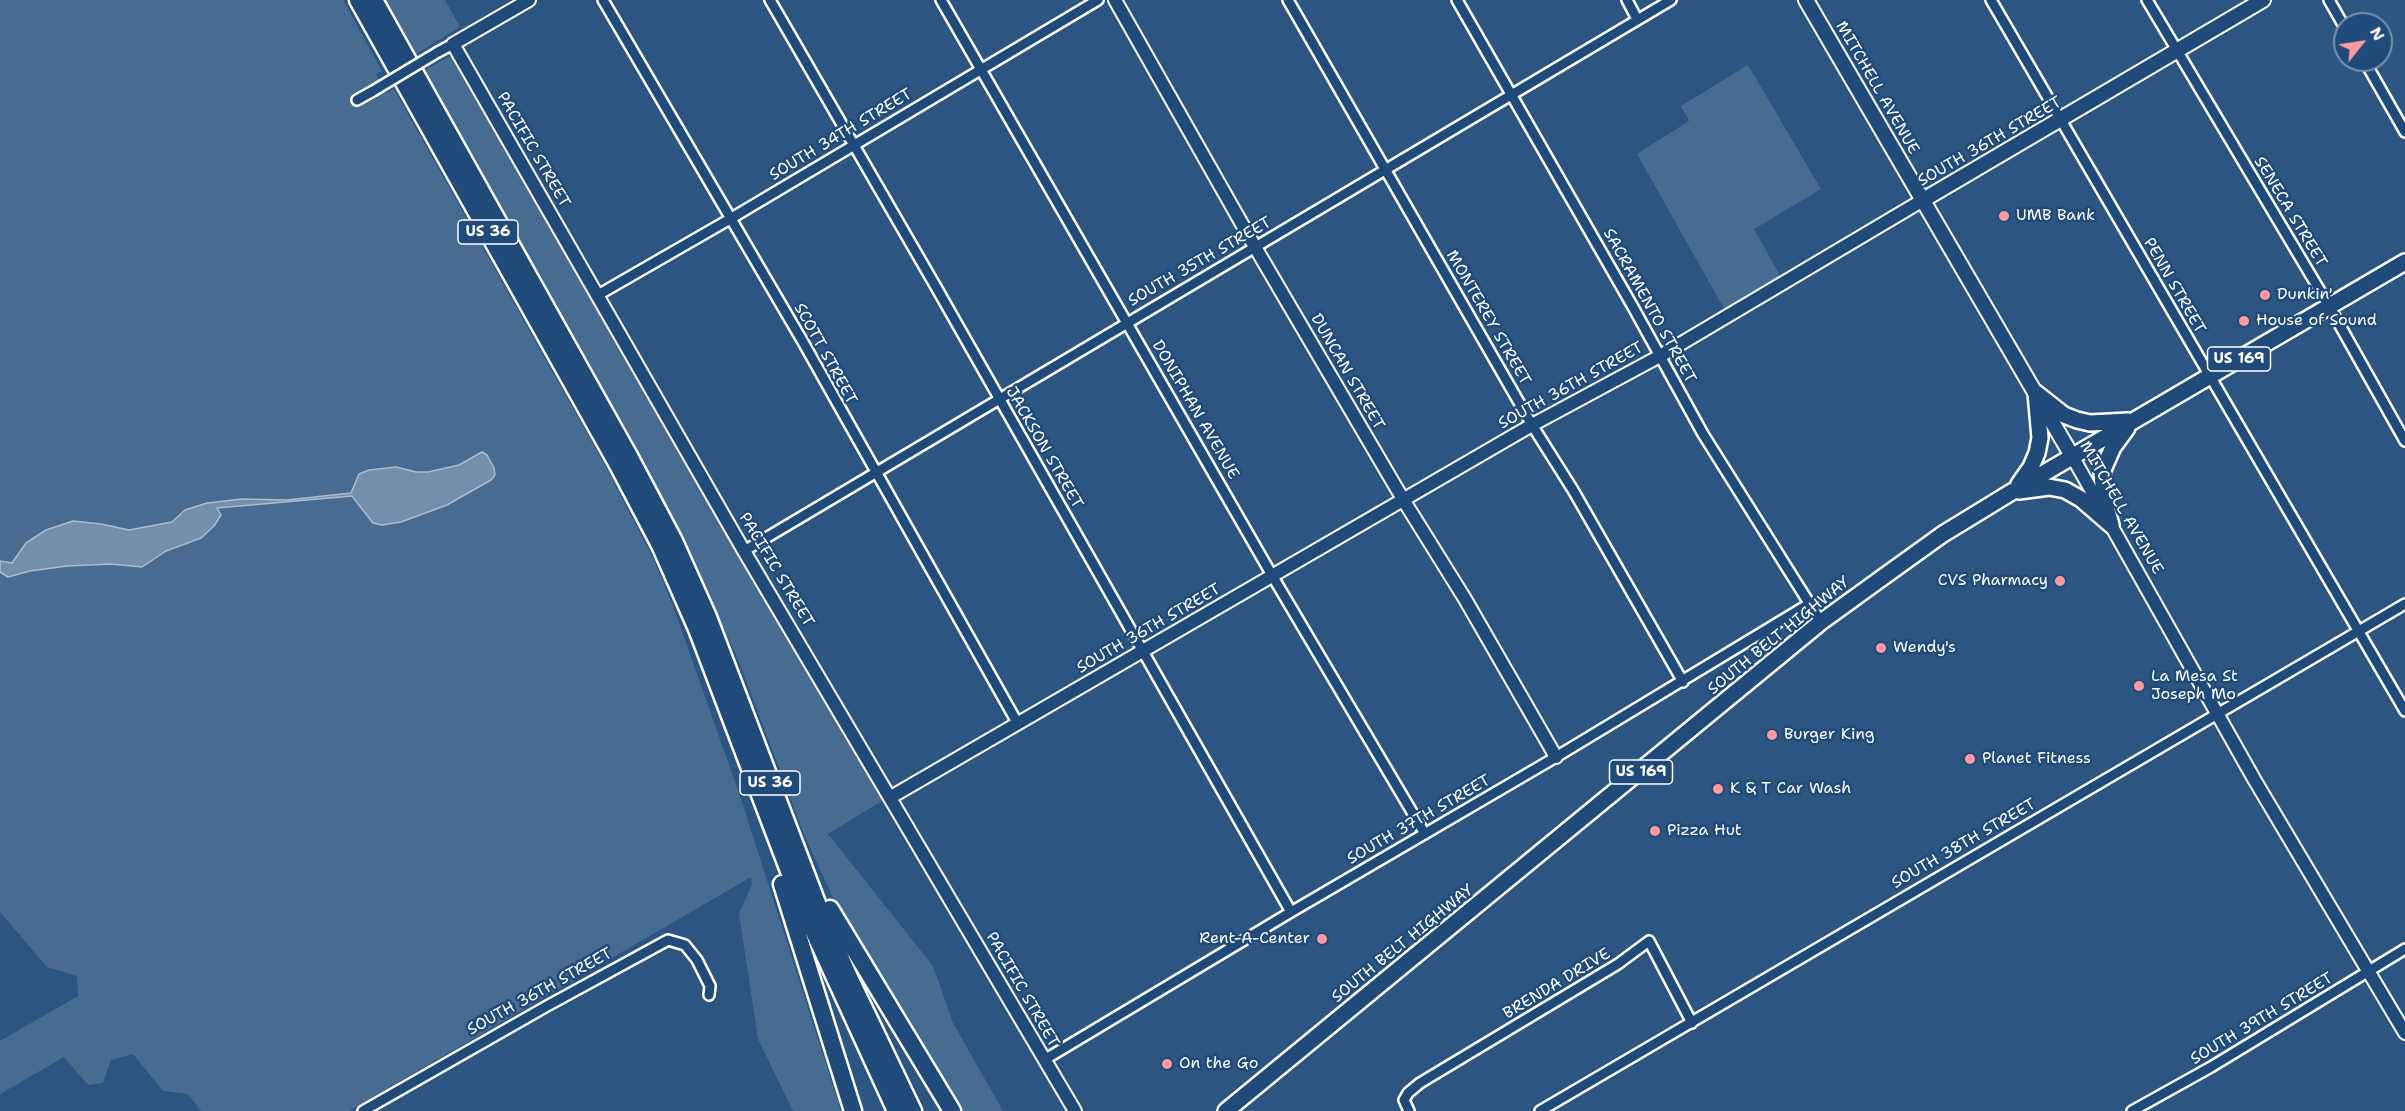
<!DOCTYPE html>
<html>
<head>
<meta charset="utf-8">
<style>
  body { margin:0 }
  #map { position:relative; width:2405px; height:1111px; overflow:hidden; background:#2c5582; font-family:"Shantell Sans",sans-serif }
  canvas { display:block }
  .north { position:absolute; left:2333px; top:12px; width:60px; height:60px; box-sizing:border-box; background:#1f4a7a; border:2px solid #7992af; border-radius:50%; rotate:60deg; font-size:16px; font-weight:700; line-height:24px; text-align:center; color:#fff }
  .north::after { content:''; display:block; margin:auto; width:21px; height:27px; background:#ff9aa2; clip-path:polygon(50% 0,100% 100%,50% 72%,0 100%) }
</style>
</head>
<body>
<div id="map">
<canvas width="2405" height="1111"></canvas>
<div class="north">N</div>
</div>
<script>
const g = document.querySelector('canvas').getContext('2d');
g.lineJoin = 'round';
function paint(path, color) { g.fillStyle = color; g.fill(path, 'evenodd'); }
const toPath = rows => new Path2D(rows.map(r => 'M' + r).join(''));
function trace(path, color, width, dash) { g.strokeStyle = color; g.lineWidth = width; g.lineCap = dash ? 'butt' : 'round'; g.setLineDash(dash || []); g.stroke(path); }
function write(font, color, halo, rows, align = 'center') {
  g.font = font + ' "Shantell Sans",sans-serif'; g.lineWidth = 5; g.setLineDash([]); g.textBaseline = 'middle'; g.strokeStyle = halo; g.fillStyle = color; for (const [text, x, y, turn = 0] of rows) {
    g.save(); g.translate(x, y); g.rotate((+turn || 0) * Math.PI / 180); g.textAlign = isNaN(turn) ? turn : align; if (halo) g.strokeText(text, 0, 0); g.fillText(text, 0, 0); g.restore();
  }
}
paint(toPath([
  [0,0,343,0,382,71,376,74,385,93,394,89,606,467,654,560,672,603,740,796,841,1111,793,1111,758,1039,739,914,752,884,751,877,349,1111,201,1111,188,1094,163,1091,133,1054,111,1060,103,1083,88,1085,64,1057,0,1094,0,1041,78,996,77,976,47,967,0,912],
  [386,0,445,0,460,27,416,54],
  [451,56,455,58,885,799,828,834,933,966,953,1023,1003,1111,960,1111,843,919,805,837,739,662,680,531,622,423,423,71],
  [1748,65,1821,189,1754,229,1782,279,1726,312,1637,154,1689,121,1681,106]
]), '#486b92');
const water = toPath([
  [482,452,487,455,494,468,495,475,491,480,447,505,401,522,382,525,373,523,352,496,217,508,221,515,214,526,201,538,166,551,142,567,111,564,67,566,30,571,8,577,0,572,0,561,12,563,26,543,46,530,73,521,101,524,129,530,172,522,185,510,207,503,242,499,287,500,351,493,359,474,369,470,396,467,416,472,428,472,459,465,482,452]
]);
paint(water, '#748fad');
trace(water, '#acbcce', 1.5);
const minor = toPath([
  [603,0,803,342,1018,724],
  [770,0,936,287,1291,912],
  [941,0,1273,577,1425,834],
  [1288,0,1532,425,1573,490,1683,682],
  [1457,0,1633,307,1703,434,1821,622],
  [1627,0,1637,19],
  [1991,0,2405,711],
  [2147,0,2329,306,2405,441],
  [2329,0,2345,28],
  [438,52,453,44],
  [2364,60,2405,132],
  [357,100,373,91],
  [598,295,730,219,1098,0],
  [744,551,1671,0],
  [1044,1060,1291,912,1556,757,1809,604],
  [363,1111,547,1006,668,940,685,945,697,960,710,986,709,995],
  [1409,1111,1404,1100,1408,1093,1420,1083,1618,964,1649,941,1692,1023],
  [1540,1111,2405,604],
  [2132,1111,2211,1067,2405,949]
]);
const tertiary = toPath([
  [529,0,453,44,744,551,1075,1111],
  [1115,0,1255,247,1404,501,1465,599,1556,757],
  [2072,456,2254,779,2405,1033],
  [891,797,1532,425,1660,356,1923,200]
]);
const secondary = toPath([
  [1806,0,2072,456],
  [1923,200,2263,0]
]);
const primary = toPath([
  [2036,393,2064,415,2077,420,2090,423,2128,421],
  [2019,484,2031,467,2037,453,2040,438,2036,393],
  [2019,491,2049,487,2065,490,2081,499,2111,525],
  [2111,525,2104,500,2102,472,2113,447,2127,428],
  [1226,1111,1821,622,1886,575,1943,534,2010,493,2405,262]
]);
const motorway = toPath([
  [358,0,618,465,660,545,697,629,803,908,896,1111],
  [374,0,629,456,674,541,708,617,817,903,847,973,913,1111],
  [782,884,853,1111],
  [830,909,952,1111]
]);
trace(minor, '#fff', 14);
trace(tertiary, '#fff', 16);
trace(secondary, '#fff', 18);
trace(primary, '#fff', 20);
trace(motorway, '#fff', 21);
trace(minor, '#1f4a7a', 9);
trace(tertiary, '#1f4a7a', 12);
trace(secondary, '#1f4a7a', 14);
trace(primary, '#1f4a7a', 15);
trace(motorway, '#1f4a7a', 16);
const minorBridge = toPath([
  [373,91,438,52]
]);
trace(minorBridge, '#fff', 14, []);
trace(minorBridge, '#1f4a7a', 9);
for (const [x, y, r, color] of [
  [2004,216,6,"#ff9aa2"],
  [2265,295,6,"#ff9aa2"],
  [2244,321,6,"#ff9aa2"],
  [2060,581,6,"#ff9aa2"],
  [1881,648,6,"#ff9aa2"],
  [2139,686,6,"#ff9aa2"],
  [1772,735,6,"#ff9aa2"],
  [1970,759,6,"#ff9aa2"],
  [1718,789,6,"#ff9aa2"],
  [1655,831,6,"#ff9aa2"],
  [1322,939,6,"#ff9aa2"],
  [1167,1064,6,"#ff9aa2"]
]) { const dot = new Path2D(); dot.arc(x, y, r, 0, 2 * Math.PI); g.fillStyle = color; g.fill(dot); trace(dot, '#1f4a7a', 2); }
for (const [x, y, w] of [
  [488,232,60],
  [2239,359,63],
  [1641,772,63],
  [770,783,60]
]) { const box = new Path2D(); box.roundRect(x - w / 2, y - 12, w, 24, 4.5); g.fillStyle = '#1f4a7a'; g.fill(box); trace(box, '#fff', 1.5); }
write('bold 15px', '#fff', null, [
  ["US 36",488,232],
  ["US 169",2239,359],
  ["US 169",1641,772],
  ["US 36",770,783]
]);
write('16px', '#fff', '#1f4a7a', [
  ["MITCHELL AVENUE",1877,88,60],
  ["SOUTH 34TH STREET",841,135,-31],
  ["SOUTH 36TH STREET",1990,142,-30],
  ["PACIFIC STREET",533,150,60],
  ["SENECA STREET",2290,212,59],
  ["SOUTH 35TH STREET",1200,262,-30],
  ["PENN STREET",2174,286,60],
  ["SACRAMENTO STREET",1649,306,61],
  ["MONTEREY STREET",1488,318,60],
  ["SCOTT STREET",825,354,61],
  ["DUNCAN STREET",1347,372,60],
  ["SOUTH 36TH STREET",1571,386,-29],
  ["DONIPHAN AVENUE",1195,410,60],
  ["JACKSON STREET",1044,448,60],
  ["MITCHELL AVENUE",2121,508,60],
  ["PACIFIC STREET",776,570,59],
  ["SOUTH 36TH STREET",1149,629,-30],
  ["SOUTH BELT HIGHWAY",1779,636,-39],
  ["SOUTH 37TH STREET",1419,820,-30],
  ["SOUTH 38TH STREET",1964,844,-30],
  ["SOUTH BELT HIGHWAY",1403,944,-39],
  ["BRENDA DRIVE",1557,984,-31],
  ["PACIFIC STREET",1022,990,60],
  ["SOUTH 36TH STREET",540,992,-29],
  ["SOUTH 39TH STREET",2262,1019,-31]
]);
write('16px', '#fff', '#1f4a7a', [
  ["UMB Bank",2016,216],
  ["Dunkin'",2277,295],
  ["House of Sound",2256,321],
  ["CVS Pharmacy",2048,581,"right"],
  ["Wendy's",1893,648],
  ["La Mesa St",2151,677],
  ["Joseph Mo",2151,695],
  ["Burger King",1784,735],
  ["Planet Fitness",1982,759],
  ["K & T Car Wash",1730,789],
  ["Pizza Hut",1667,831],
  ["Rent-A-Center",1310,939,"right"],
  ["On the Go",1179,1064]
], 'left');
</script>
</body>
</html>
